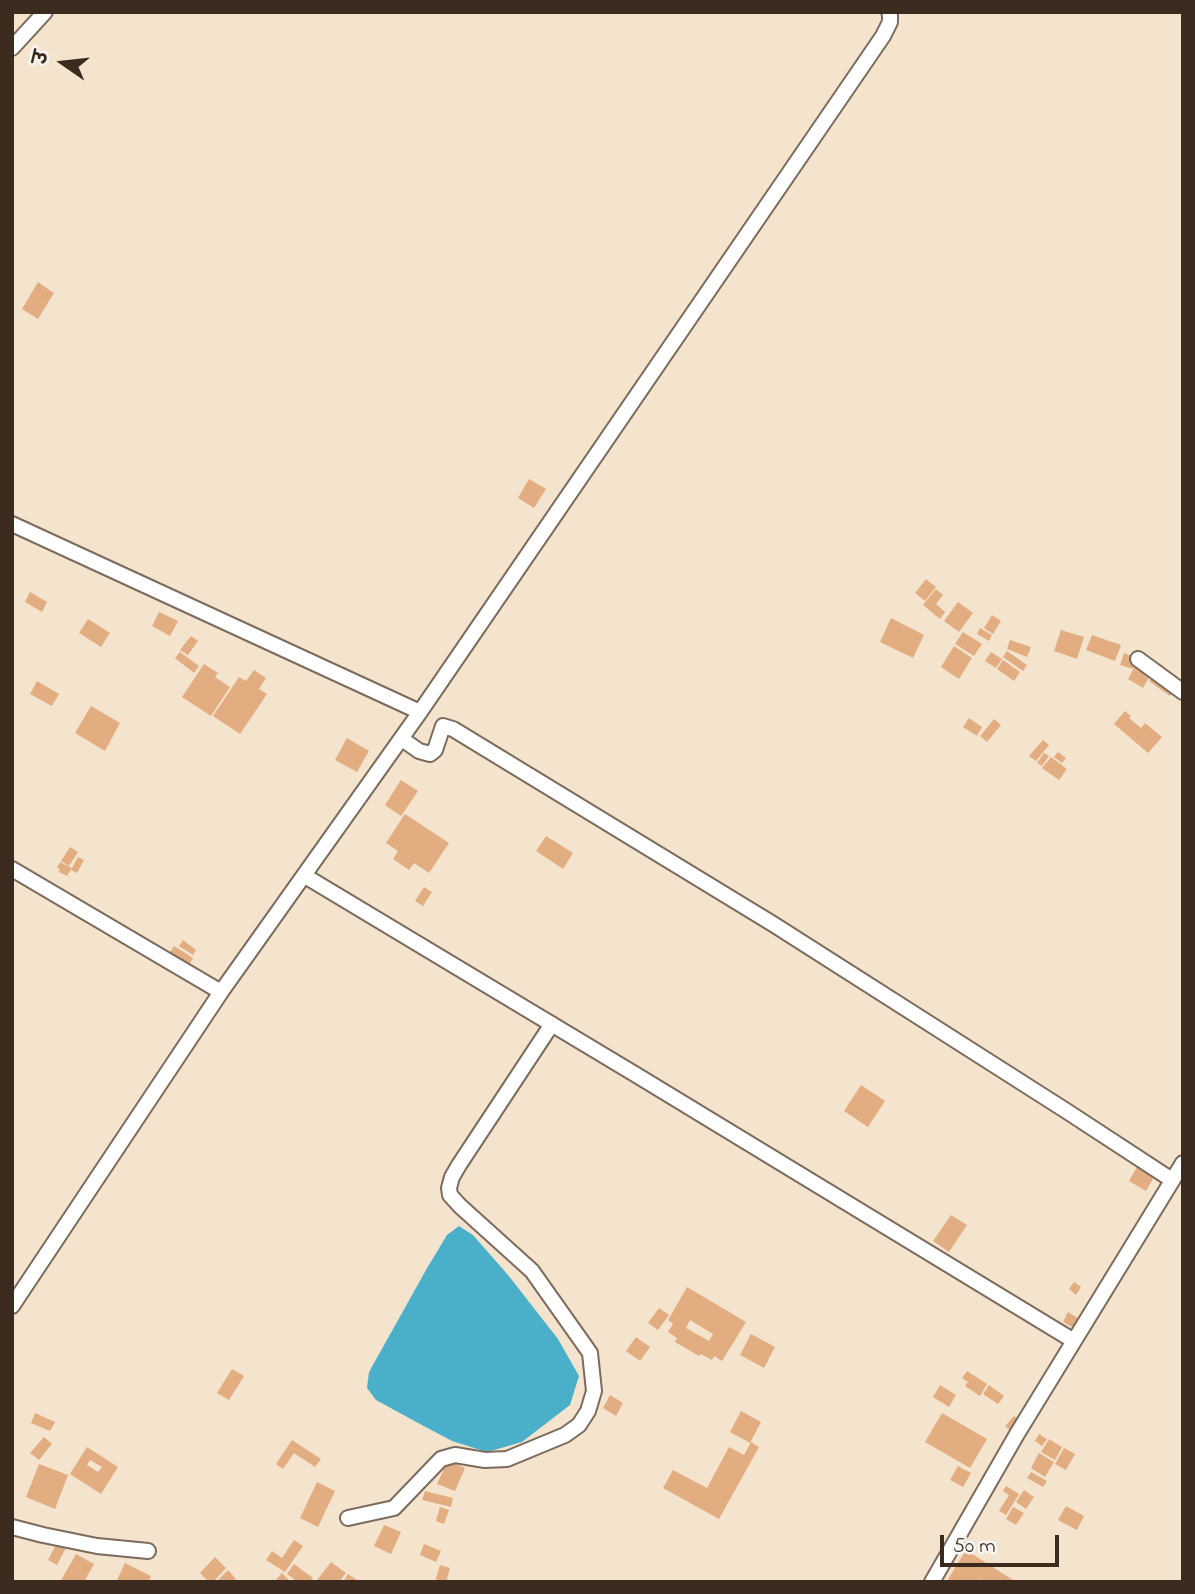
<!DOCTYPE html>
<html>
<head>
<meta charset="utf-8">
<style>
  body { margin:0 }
  #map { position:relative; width:1195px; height:1594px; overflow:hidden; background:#f4e4ce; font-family:"Indie Flower","Playpen Sans Deva",sans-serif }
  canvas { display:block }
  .frame { position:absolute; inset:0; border:14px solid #3b2a1e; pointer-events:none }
  .north { position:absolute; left:28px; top:28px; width:70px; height:70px; -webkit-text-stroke:5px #f6f6f2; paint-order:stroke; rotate:284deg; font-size:19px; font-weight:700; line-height:28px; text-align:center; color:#3b2a1e }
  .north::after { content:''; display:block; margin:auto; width:24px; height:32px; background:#3b2a1e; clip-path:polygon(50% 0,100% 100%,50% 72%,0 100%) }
  .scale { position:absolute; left:940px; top:1535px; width:119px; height:32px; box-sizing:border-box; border:4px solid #3b2a1e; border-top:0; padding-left:9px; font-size:21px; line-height:24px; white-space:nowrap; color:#3b2a1e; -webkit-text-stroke:5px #f6f6f2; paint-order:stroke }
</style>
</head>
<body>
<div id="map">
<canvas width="1195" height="1594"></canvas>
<div class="frame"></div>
<div class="north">उ</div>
<div class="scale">50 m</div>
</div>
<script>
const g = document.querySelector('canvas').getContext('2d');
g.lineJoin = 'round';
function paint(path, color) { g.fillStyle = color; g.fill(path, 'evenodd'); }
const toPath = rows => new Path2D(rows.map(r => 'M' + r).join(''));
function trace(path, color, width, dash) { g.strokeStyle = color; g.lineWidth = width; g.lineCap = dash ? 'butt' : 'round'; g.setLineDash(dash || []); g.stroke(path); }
paint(toPath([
  [459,1226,473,1235,508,1275,558,1339,579,1376,570,1405,522,1442,487,1452,452,1441,420,1424,376,1400,367,1388,369,1372,426,1270,447,1235]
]), '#4ab0ca');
paint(toPath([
  [38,282,54,293,38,319,22,309],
  [529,479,546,489,534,508,518,498],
  [926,579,936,587,925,601,915,593],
  [936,589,943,595,936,604,945,612,940,619,923,605],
  [30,592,47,602,42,612,25,602],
  [958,602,973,613,959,632,944,621],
  [159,612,178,621,170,636,152,626],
  [992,615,1001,621,993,634,984,628],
  [891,618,924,635,913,658,880,642],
  [88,619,110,633,101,647,79,633],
  [980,628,992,635,989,641,977,634],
  [1061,630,1084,637,1077,659,1054,651],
  [963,632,982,644,974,656,955,644],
  [1092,635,1121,645,1115,661,1086,650],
  [191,636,198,641,188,655,180,650],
  [1010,640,1031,647,1027,657,1007,649],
  [954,646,972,658,959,679,941,667],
  [1007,651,1027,665,1023,671,1003,657],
  [180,652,199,666,194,673,175,658],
  [991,652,1002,659,996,668,985,661],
  [1124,653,1137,658,1133,669,1120,665],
  [1003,660,1020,672,1014,681,997,669],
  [204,664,218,673,215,677,230,687,211,716,182,697],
  [1136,664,1151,674,1143,688,1128,679],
  [254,670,266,678,259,689,267,694,240,734,213,716,239,677,246,681],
  [1153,675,1174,691,1170,696,1149,681],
  [37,681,59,694,52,706,30,694],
  [91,706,120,723,105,751,75,733],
  [1125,711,1131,716,1129,718,1141,728,1145,723,1162,737,1148,753,1114,724],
  [969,718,982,727,977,736,963,727],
  [994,719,1001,725,987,742,980,736],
  [347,738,369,751,357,772,335,760],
  [1043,740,1049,745,1036,761,1029,756],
  [1058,752,1066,758,1062,763,1054,757],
  [1044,753,1049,756,1042,766,1037,763],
  [1051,757,1067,769,1059,780,1042,768],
  [401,780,418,791,401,816,385,805],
  [405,814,449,843,429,873,414,863,409,870,393,859,398,851,386,843],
  [546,836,573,853,563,869,536,851],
  [70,847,78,852,69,866,61,861],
  [78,857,84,860,77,873,71,870],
  [60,862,72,868,67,876,59,872,60,869,57,868],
  [424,887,432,892,423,906,415,901],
  [183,940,196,950,193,955,179,946],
  [174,946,193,958,187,969,167,957],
  [861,1085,885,1101,868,1127,844,1111],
  [1138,1165,1155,1175,1146,1191,1129,1181],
  [951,1215,967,1225,949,1252,933,1241],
  [1074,1282,1081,1287,1076,1295,1069,1289],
  [687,1287,746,1322,722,1361,714,1356,712,1360,701,1354,699,1356,675,1342,677,1338,668,1332,673,1324,668,1320],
  [690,1320,713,1334,709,1341,686,1328],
  [659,1308,669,1315,658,1330,648,1323],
  [1068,1312,1079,1319,1074,1328,1063,1322],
  [751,1334,775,1347,764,1368,740,1355],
  [636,1337,650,1347,640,1361,626,1351],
  [232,1369,244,1376,229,1400,217,1393],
  [967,1371,987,1384,980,1396,965,1386,968,1382,962,1378],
  [940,1385,956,1395,949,1407,933,1397],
  [989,1385,1004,1396,998,1404,983,1394],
  [610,1395,623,1403,616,1416,603,1408],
  [741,1411,761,1422,750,1443,730,1432],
  [35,1413,55,1422,50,1431,31,1423],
  [942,1413,987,1439,970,1468,925,1442],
  [1014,1416,1021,1422,1012,1432,1005,1426],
  [1039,1434,1047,1439,1042,1446,1035,1441],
  [44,1437,52,1444,39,1460,30,1453],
  [1049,1439,1062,1447,1055,1460,1041,1452],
  [292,1440,321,1459,315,1467,294,1453,283,1469,276,1464],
  [751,1442,759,1447,719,1519,663,1488,673,1470,707,1488,729,1447,744,1455],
  [87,1447,118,1467,101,1494,70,1474],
  [90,1460,102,1467,98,1472,87,1465],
  [1064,1448,1075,1454,1066,1470,1055,1464],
  [1039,1453,1054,1462,1045,1477,1031,1468],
  [448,1461,465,1468,455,1491,437,1484],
  [39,1464,68,1475,55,1509,26,1497],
  [958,1466,971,1473,963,1487,950,1480],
  [1031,1472,1047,1481,1043,1487,1027,1478],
  [317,1482,335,1491,318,1527,300,1518],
  [1006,1486,1019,1494,1006,1515,999,1511,1009,1495,1003,1491],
  [1024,1490,1034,1497,1026,1509,1016,1502],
  [425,1491,453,1498,451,1507,422,1500],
  [1066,1506,1084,1516,1077,1530,1058,1520],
  [440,1507,449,1510,444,1524,436,1521],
  [1013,1507,1024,1513,1016,1525,1006,1519],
  [384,1525,401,1532,391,1554,374,1546],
  [294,1540,303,1546,285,1572,266,1560,272,1551,282,1558],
  [58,1541,67,1546,57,1565,48,1560],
  [424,1544,441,1551,436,1562,420,1555],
  [966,1550,1016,1582,985,1582,981,1579,979,1582,953,1582,948,1579],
  [76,1554,94,1564,84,1582,60,1582],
  [215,1557,226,1568,213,1582,209,1582,200,1573],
  [331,1562,346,1573,339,1582,318,1582,317,1580],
  [125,1563,151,1576,148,1582,116,1582],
  [294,1564,313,1578,310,1582,292,1582,294,1579,287,1574],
  [440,1565,450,1568,446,1582,435,1582],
  [228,1570,236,1579,233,1582,216,1582],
  [282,1573,291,1582,274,1582],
  [348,1574,360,1582,343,1582]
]), '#e2ad80');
const street = toPath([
  [12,48,45,12],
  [12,524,420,712],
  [1138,659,1183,692],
  [402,739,419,751,430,754,435,750,443,726,453,729,773,924,1068,1112,1172,1180],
  [12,869,221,992],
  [305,876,638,1076,1074,1341],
  [12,1306,221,992,420,712,883,36,890,22,890,14,889,12],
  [348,1518,394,1508,441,1459,455,1455,485,1460,507,1459,565,1435,579,1425,588,1411,594,1391,590,1353,532,1271,460,1206,450,1195,449,1188,452,1177,459,1165,552,1024],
  [12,1527,43,1535,97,1546,148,1551],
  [932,1582,1017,1434,1183,1163]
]);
trace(street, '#7c6b5c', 18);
trace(street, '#fff', 14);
</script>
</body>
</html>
